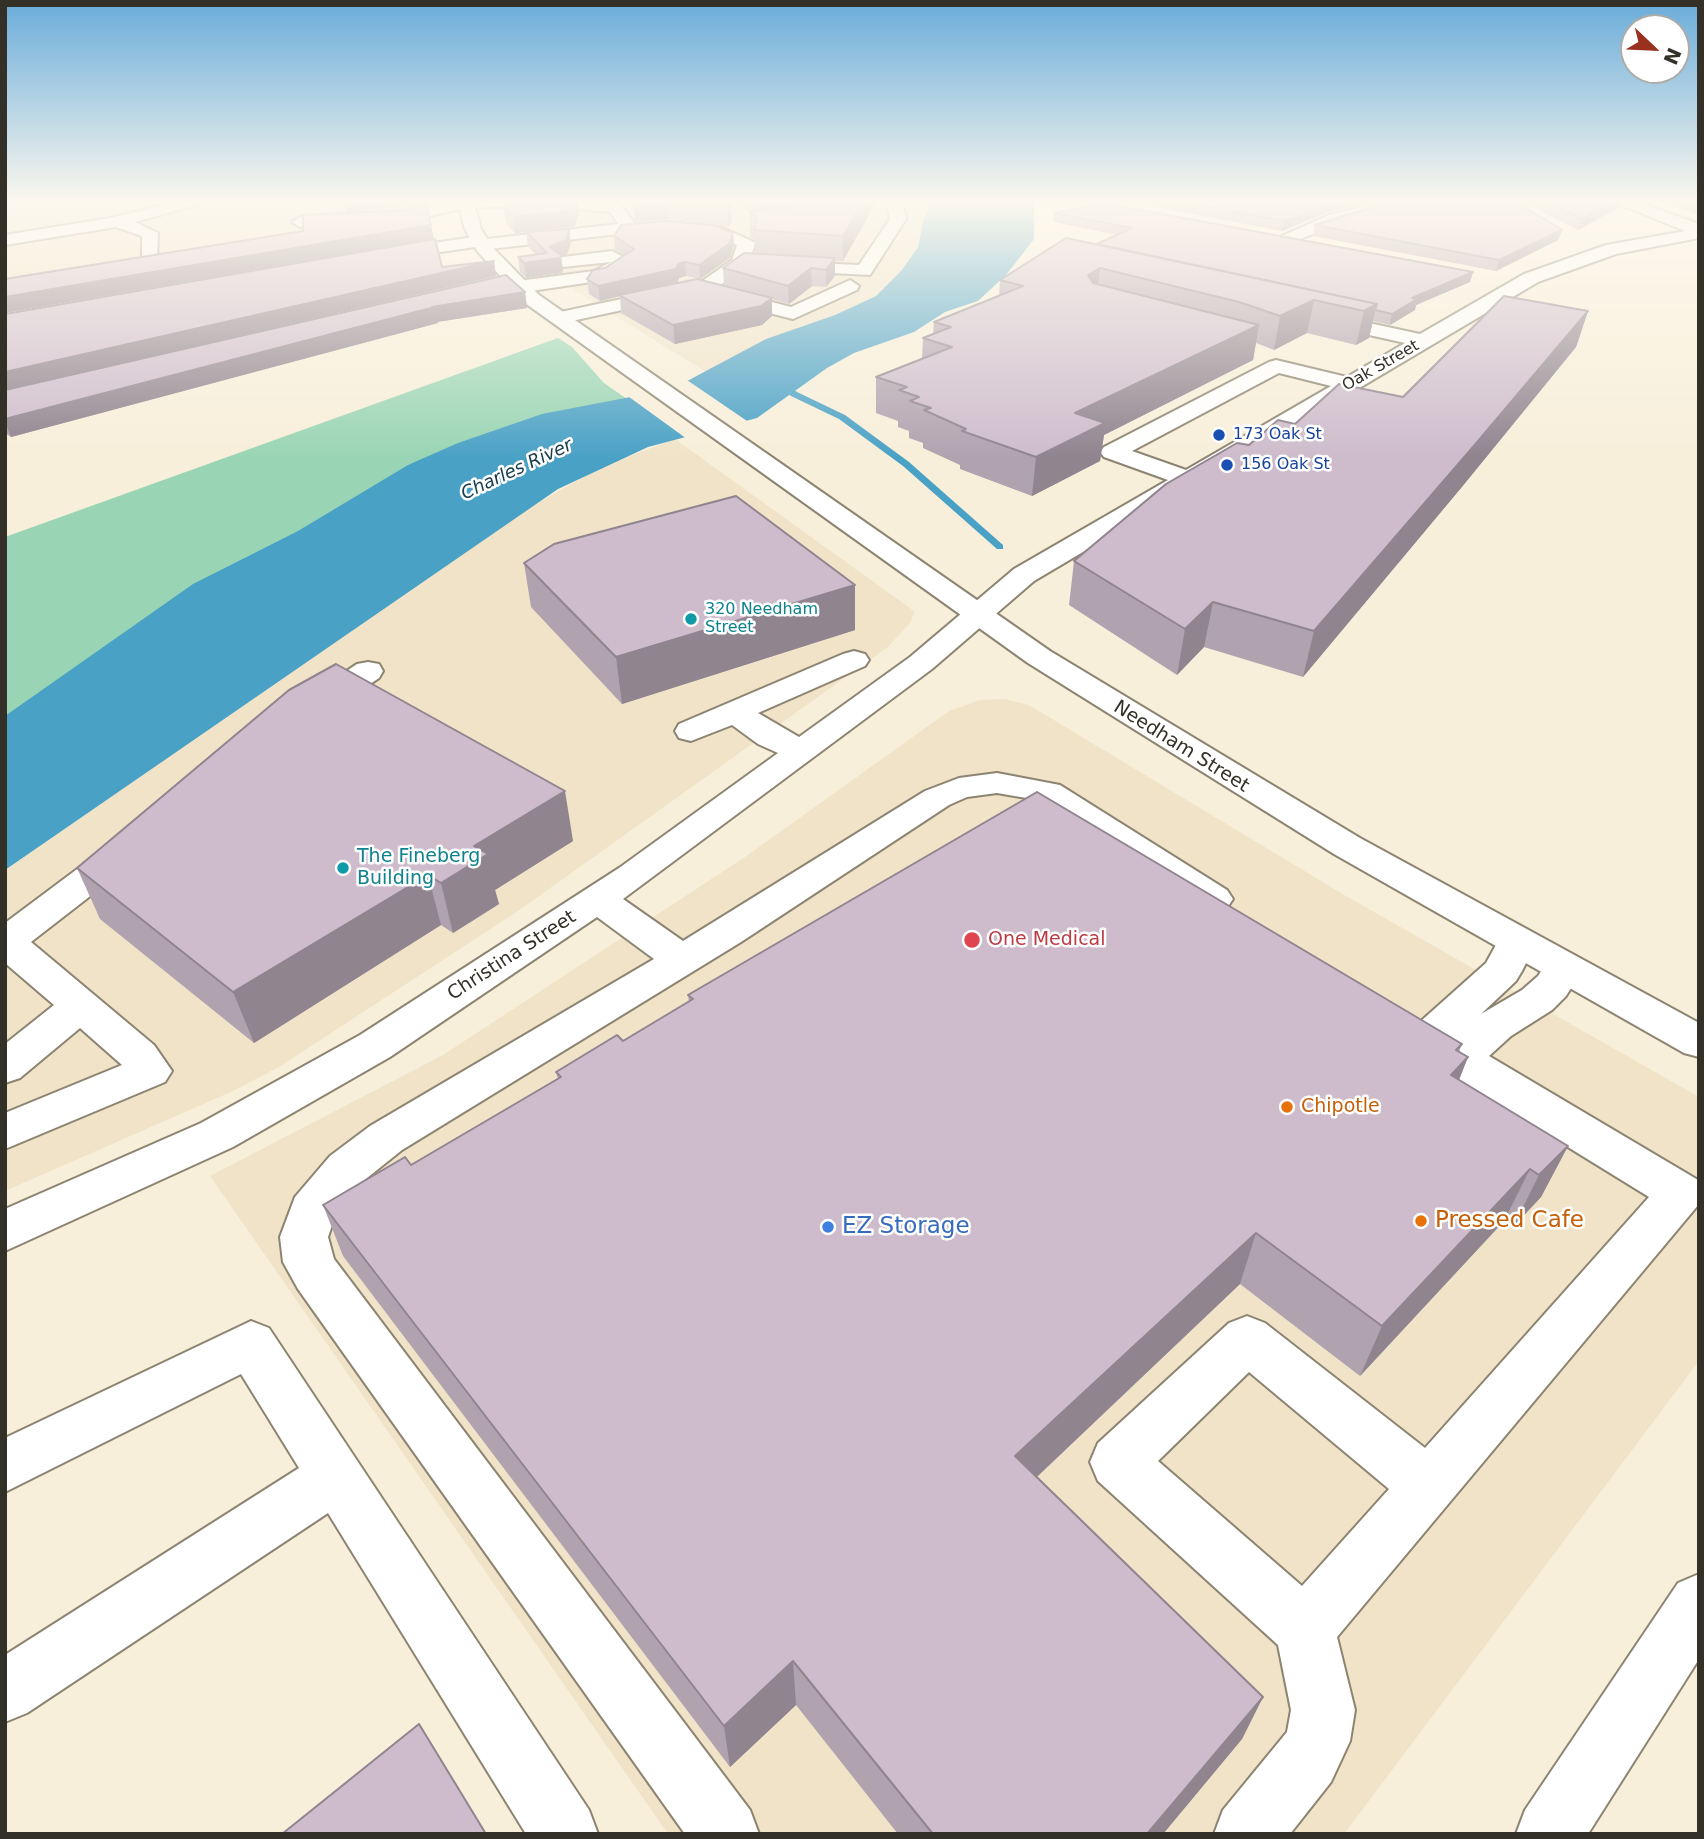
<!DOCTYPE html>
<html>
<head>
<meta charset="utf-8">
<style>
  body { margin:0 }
  #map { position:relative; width:1704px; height:1839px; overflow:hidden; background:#f8efda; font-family:"DejaVu Sans",sans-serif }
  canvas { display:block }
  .frame { position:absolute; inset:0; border:7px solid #333028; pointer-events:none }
  .north { position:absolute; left:1620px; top:14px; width:70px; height:70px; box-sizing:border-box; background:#fff; border:2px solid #adaca9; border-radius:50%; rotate:113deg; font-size:19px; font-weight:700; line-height:28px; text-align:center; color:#333028 }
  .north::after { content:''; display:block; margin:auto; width:24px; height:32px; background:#9a301e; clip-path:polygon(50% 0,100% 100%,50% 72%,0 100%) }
</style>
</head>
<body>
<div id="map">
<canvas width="1704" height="1839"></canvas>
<div class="frame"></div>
<div class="north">N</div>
</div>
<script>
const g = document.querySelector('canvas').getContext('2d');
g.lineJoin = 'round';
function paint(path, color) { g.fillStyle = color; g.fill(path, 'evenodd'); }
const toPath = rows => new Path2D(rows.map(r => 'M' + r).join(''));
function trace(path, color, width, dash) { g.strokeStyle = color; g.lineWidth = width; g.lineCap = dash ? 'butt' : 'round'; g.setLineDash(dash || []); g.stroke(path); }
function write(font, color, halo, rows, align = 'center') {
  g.font = font + ' "DejaVu Sans",sans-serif'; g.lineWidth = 5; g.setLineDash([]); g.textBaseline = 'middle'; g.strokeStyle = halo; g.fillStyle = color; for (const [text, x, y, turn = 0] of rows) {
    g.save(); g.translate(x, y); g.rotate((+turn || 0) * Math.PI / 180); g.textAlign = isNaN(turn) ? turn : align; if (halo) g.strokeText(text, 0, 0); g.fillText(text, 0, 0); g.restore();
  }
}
paint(toPath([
  [5,200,426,200,429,208,422,240,298,263,276,248,5,290],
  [504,200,935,200,924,217,918,247,901,271,876,296,835,315,766,339,706,372,575,291,519,236,504,208],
  [675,439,914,611,911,622,888,647,518,911,279,1067,233,1091,5,1191,5,870,519,513,606,465],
  [1005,699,1029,705,1346,896,1699,1097,1699,1361,1344,1834,668,1834,210,1176,443,1055,745,857,949,711,980,700]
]), '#f0e3c8');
paint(toPath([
  [558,338,572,347,604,383,627,399,5,730,5,537]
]), '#99d5b4');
paint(toPath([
  [935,200,1034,200,1034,239,1006,275,978,301,945,312,914,332,854,353,827,368,757,418,648,447,558,489,5,870,5,716,193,584,298,531,408,465,458,443,542,414,646,394,689,380,766,339,835,315,876,296,901,271,918,247,924,217]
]), '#4aa1c6');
paint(toPath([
  [684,378,750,423,687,439,625,394]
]), '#f8efda');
paint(toPath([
  [775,379,781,379,797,392,845,415,909,462,1003,545,1003,549,997,549,903,466,839,419,791,396,775,383,775,379]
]), '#4aa1c6');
const minor = toPath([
  [184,200,214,200,135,222,158,233,157,261,145,261,142,257,142,236,116,227,5,245,5,235,110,218,184,200],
  [455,200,615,203,621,205,635,224,669,222,721,227,756,243,746,266,714,290,558,324,548,318,551,314,701,282,732,260,737,245,718,237,669,232,609,235,482,250,475,247,386,260,380,259,377,255,380,251,480,236,487,239,618,224,610,212,568,208,525,212,519,210,518,206,465,208,407,221,300,227,292,222,300,217,407,211,455,200],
  [886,200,902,200,906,219,870,275,811,272,808,268,811,264,817,263,859,265,890,219,886,200],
  [1389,200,1418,200,1341,223,1290,243,1284,244,1275,239,1329,215,1389,200],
  [1609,200,1633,200,1699,224,1699,238,1616,254,1538,282,1034,581,932,669,623,899,683,941,925,791,959,778,997,773,1060,785,1227,890,1233,899,1227,908,1214,911,1201,908,1038,800,997,793,967,797,949,805,741,942,402,1150,362,1182,334,1219,328,1237,334,1259,750,1810,759,1834,685,1834,298,1289,283,1262,280,1237,295,1197,330,1156,370,1126,654,959,597,917,390,1057,233,1147,5,1251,5,1209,201,1123,360,1035,619,868,778,753,758,744,732,725,691,741,679,738,675,731,679,724,843,654,854,651,865,654,869,660,865,666,758,713,799,737,910,657,1014,569,1168,480,1104,457,1100,452,1104,447,1269,362,1276,360,1347,377,1405,343,1311,322,1308,318,1311,314,1318,312,1420,334,1524,274,1606,245,1685,231,1609,200],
  [1279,373,1331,386,1186,470,1132,451,1279,373],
  [612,251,633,262,605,280,518,293,509,287,518,281,594,271,611,262,563,267,554,262,563,257,612,251],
  [850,280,859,286,857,290,793,319,714,299,712,295,721,289,791,307,850,280],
  [368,662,379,664,383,671,379,678,326,714,315,717,304,714,299,707,304,700,357,664,368,662],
  [125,840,138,843,143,851,138,859,31,942,154,1045,172,1071,165,1082,5,1149,5,1113,122,1065,80,1028,20,1078,5,1083,5,1044,54,1005,5,963,5,923,112,843,125,840],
  [1516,930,1530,934,1536,943,1522,971,1516,981,1465,1029,1481,1014,1522,990,1538,976,1549,959,1563,955,1577,959,1583,969,1566,996,1552,1010,1511,1036,1489,1056,1698,1180,1699,1204,1337,1637,1355,1710,1350,1741,1331,1782,1290,1834,1214,1834,1223,1810,1287,1732,1291,1710,1278,1645,1098,1481,1090,1462,1098,1443,1229,1323,1247,1316,1265,1323,1425,1448,1649,1197,1412,1051,1401,1036,1407,1025,1421,1021,1486,963,1502,934,1516,930],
  [1249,1372,1389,1489,1302,1586,1158,1461,1249,1372],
  [251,1321,269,1328,589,1810,598,1834,526,1834,328,1513,27,1713,5,1722,5,1655,299,1468,241,1374,5,1492,5,1438,251,1321],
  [1699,1574,1699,1659,1588,1834,1516,1834,1525,1810,1678,1583,1699,1574]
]);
const major = toPath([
  [457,200,473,200,481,229,493,248,539,295,1050,651,1360,838,1699,1023,1699,1057,1684,1053,1334,854,1028,663,525,303,477,251,465,229,457,200]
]);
trace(minor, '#8c8471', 4);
trace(major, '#8c8471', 4);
paint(minor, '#fff');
paint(major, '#fff');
paint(toPath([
  [507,200,578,200,579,212,575,226,515,233,506,224,504,208],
  [633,200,727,200,732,222,728,226,669,219,636,221,634,219],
  [732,200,875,200,875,204,843,261,835,261,835,276,826,287,812,286,789,304,772,299,772,316,762,325,675,344,621,313,620,296,600,301,589,294,587,279,624,255,615,250,614,236,733,233,734,246,730,258,700,279,686,276,679,278,677,283,724,286,723,268,755,254,754,239,750,237,750,212],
  [1141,200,1376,200,1328,212,1282,231,1141,204],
  [1519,200,1622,200,1620,207,1578,230],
  [1655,200,1699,200,1699,215],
  [1054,213,1473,272,1470,282,1416,305,1415,310,1390,325,1373,321,1369,338,1356,345,1307,333,1274,350,1256,343,1253,360,1104,435,1100,461,1032,496,960,469,960,465,923,448,923,443,909,438,909,431,898,427,898,421,876,413,876,377,922,359,923,338,933,334,934,322,999,296,1000,280,1097,244,1117,235,1054,222],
  [1315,225,1562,230,1558,240,1496,271,1313,236],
  [526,232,571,243,567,254,561,257,563,270,562,273,526,278,520,272,518,257,536,255,528,246],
  [442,267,496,276,168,352,525,292,527,308,437,322,438,323,11,437,5,433,5,314],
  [1588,311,1576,347,1461,488,1303,677,1204,647,1177,675,1069,605,1074,561,1295,424,1403,397],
  [524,563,855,585,855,630,622,704,531,607],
  [573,841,495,890,499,904,453,933,441,925,254,1043,100,919,77,868],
  [688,995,1462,1044,1459,1052,1468,1057,1459,1080,1568,1146,1541,1197,1513,1227,1504,1221,1360,1376,1240,1284,1037,1477,1263,1697,1242,1739,1163,1834,898,1834,796,1705,730,1767,343,1256,323,1205,411,1165,558,1079,556,1072,623,1041,689,1002]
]), '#b1a2af');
paint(toPath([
  [5,200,21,200,5,203],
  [344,200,424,200,425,204,347,212],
  [576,200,578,200,579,212,575,226,515,233,513,217],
  [654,200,668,200,669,219,636,221,634,202],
  [753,200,847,200,757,218,753,215],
  [864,200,875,200,875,204,843,261,843,236],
  [1337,200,1376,200,1328,212,1282,231,1284,221],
  [1616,200,1622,200,1620,207,1578,230,1581,219],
  [731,203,732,222,728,226,727,206],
  [431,225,434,239,5,313,5,297],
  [569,229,571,243,567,254,561,257,563,270,562,273,526,278,524,263,551,259,550,247],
  [1562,230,1558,240,1496,271,1499,260],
  [733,233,734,246,730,258,700,279,699,265],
  [835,258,835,276,826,287,826,270],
  [494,261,496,276,5,390,5,372],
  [685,262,686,276,679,278,677,284,619,295,620,296,600,301,598,286],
  [811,268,812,286,789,304,788,286],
  [1100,268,1096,300,1088,275],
  [1473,272,1470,282,1416,305,1415,310,1390,325,1392,314,1412,298],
  [525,292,527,308,437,322,438,323,11,437,5,422,5,419,432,307],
  [772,298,772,316,762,325,675,344,673,325],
  [1314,300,1307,333,1274,350,1280,316],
  [1377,304,1369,338,1356,345,1364,311],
  [1588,311,1576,347,1461,488,1303,677,1314,631],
  [1259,325,1253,360,1104,435,1100,461,1032,496,1036,457,1075,413],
  [855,585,855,630,622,704,616,657],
  [1213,602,1204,647,1177,675,1185,629],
  [565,791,573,841,495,890,499,904,453,933,441,883,474,846],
  [428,875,441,925,254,1043,233,992],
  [1468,1057,1447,1109,1451,1075],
  [1568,1146,1541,1197,1513,1227,1539,1175],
  [1530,1169,1504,1221,1360,1376,1382,1326],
  [1256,1233,1240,1284,1008,1504,1015,1456],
  [793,1661,796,1705,730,1767,724,1726],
  [1263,1697,1242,1739,1163,1834,1147,1834]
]), '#90848f');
const building = toPath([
  [507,200,516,201,576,200,573,210,513,217,504,208,507,200],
  [674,200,727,200,731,203,727,206,674,200],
  [831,200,864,200,843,236,754,230,757,218,749,212,824,204,831,200],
  [1178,200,1337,200,1284,221,1178,200],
  [1395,200,1509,200,1523,206,1562,230,1499,260,1315,225,1395,200],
  [1543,200,1616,200,1581,219,1543,200],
  [1103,203,1473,272,1412,298,1417,299,1392,314,1375,310,1377,304,1097,244,1132,228,1054,213,1103,203],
  [426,205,431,225,5,297,5,279,303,231,303,215,404,210,426,205],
  [668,221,717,226,733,233,729,244,699,265,685,262,678,264,676,269,598,286,587,279,593,270,605,268,634,249,614,236,621,225,668,221],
  [569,229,566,240,550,247,561,255,560,258,524,263,518,257,547,253,526,232,569,229],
  [1066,238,1377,304,1364,311,1314,300,1280,316,1239,302,1100,268,1088,275,1093,283,1259,325,1075,413,1105,423,1036,457,962,431,966,429,924,410,931,408,910,401,919,397,899,390,907,387,876,377,952,347,923,338,951,327,934,322,1023,286,1000,280,1066,238],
  [435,239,442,267,494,261,5,372,5,314,435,239],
  [744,253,835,258,826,270,811,268,788,286,723,268,744,253],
  [506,275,525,292,432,307,435,307,5,419,5,390,506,275],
  [697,279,772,298,761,306,673,325,619,295,697,279],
  [1504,296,1588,311,1473,447,1314,631,1213,602,1185,629,1074,561,1166,484,1237,443,1249,445,1278,420,1295,424,1339,384,1403,397,1504,296],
  [736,496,855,585,616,657,524,563,554,544,736,496],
  [336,664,565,791,474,846,488,854,441,883,428,875,233,992,77,868,289,690,336,664],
  [1037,792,1462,1044,1456,1050,1468,1057,1451,1075,1568,1146,1539,1175,1530,1169,1382,1326,1256,1233,1015,1456,1263,1697,1147,1834,933,1834,793,1661,724,1726,323,1205,405,1157,411,1165,561,1077,556,1072,617,1035,623,1041,693,999,688,995,1037,792],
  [419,1724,486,1834,282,1834,419,1724]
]);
paint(building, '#cebccc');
trace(building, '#90848f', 2);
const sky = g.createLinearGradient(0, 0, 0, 458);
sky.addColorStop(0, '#69acda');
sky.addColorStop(0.44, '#fcf8ee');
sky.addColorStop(1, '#fcf8ee00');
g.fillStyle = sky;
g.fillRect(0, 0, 1704, 458);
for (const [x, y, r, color] of [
  [1219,435,7,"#1a4fb4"],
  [1227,465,7,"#1a4fb4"],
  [691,619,7,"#0f9aa8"],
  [343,868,7,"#0f9aa8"],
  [972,940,9,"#e0444e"],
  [1287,1107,7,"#e8710a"],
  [1421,1221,7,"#e8710a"],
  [828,1227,7,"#3f7fe0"]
]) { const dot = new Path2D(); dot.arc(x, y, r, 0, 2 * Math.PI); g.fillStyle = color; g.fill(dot); trace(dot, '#fff', 2.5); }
write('16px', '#333028', '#fff', [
  ["Oak Street",1381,366,-30]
]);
write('16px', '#164399', '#fff', [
  ["173 Oak St",1233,435],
  ["156 Oak St",1241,465]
], 'left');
write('16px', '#0d838f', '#fff', [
  ["320 Needham",705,610],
  ["Street",705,628]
], 'left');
write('italic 18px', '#153c4c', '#fff', [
  ["Charles River",517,470,-25]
]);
write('19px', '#333028', '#fff', [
  ["Needham Street",1181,747,32],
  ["Christina Street",512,956,-33]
]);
write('19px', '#0d838f', '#fff', [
  ["The Fineberg",357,857],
  ["Building",357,879]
], 'left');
write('19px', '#be3a42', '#fff', [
  ["One Medical",988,940]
], 'left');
write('19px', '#c56008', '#fff', [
  ["Chipotle",1301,1107]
], 'left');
write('23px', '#c56008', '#fff', [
  ["Pressed Cafe",1435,1221]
], 'left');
write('23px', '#366cbe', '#fff', [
  ["EZ Storage",842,1227]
], 'left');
</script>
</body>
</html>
